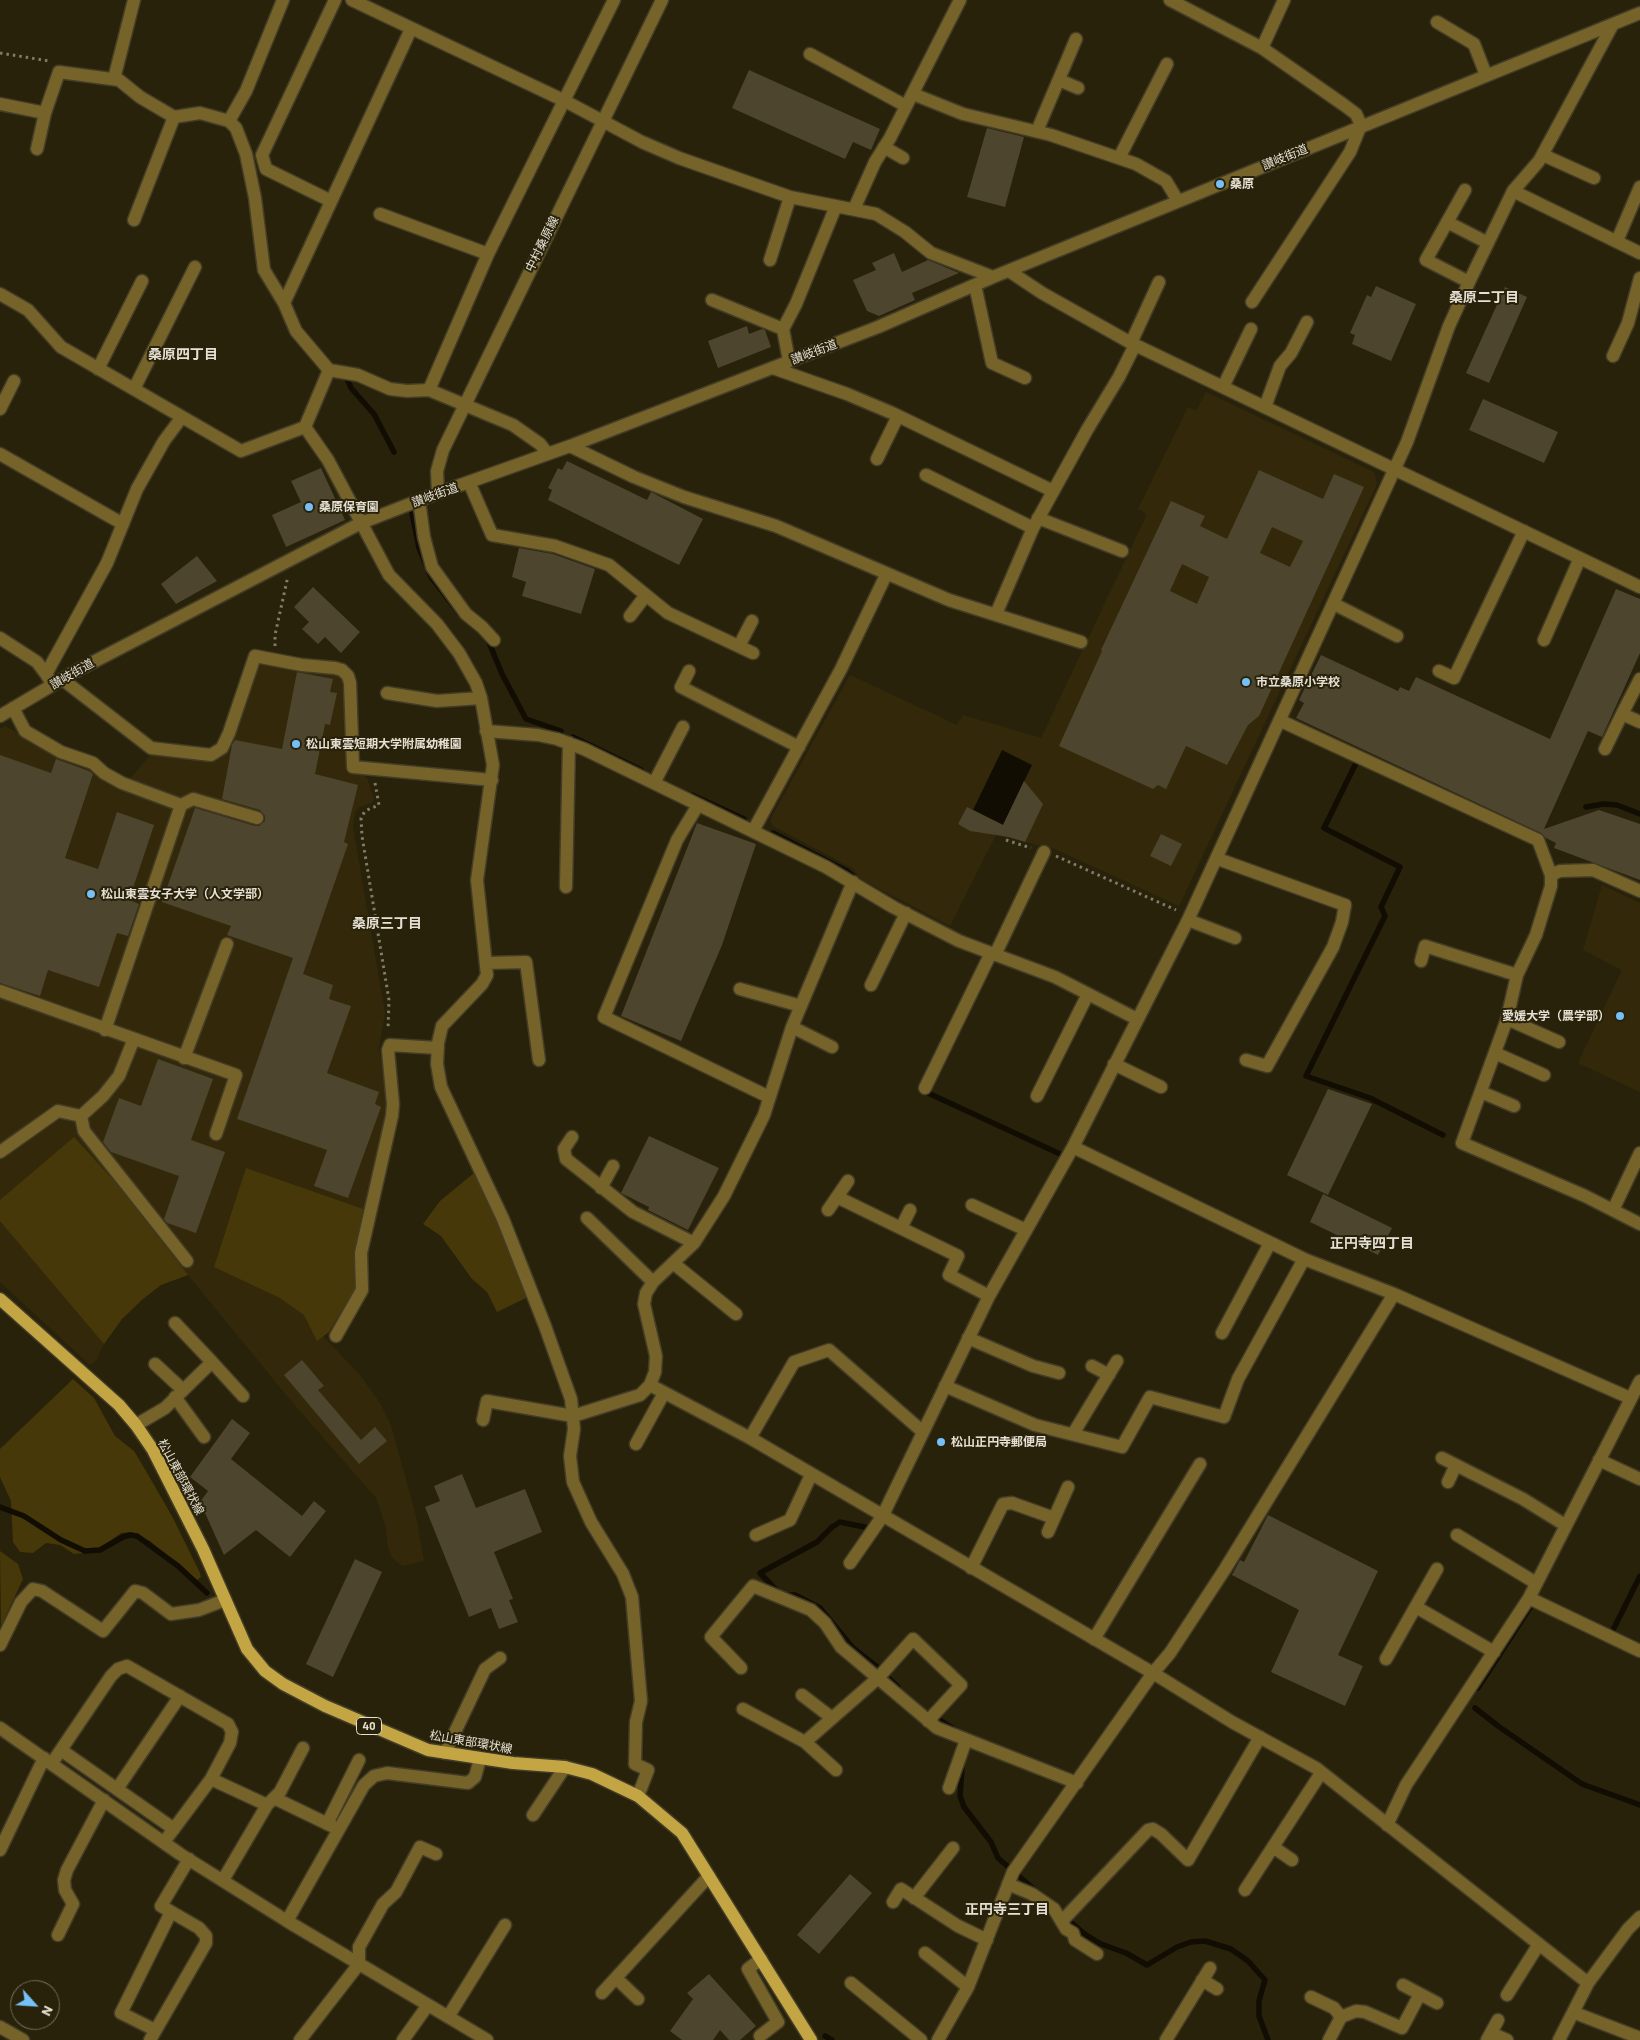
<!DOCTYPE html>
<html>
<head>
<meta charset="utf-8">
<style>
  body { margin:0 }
  #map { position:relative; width:1640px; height:2040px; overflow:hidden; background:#29220b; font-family:Barlow,sans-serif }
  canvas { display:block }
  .north { position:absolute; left:10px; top:1980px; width:50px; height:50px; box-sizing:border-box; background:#29220b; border:1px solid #746e5b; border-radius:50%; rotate:116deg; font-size:14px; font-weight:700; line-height:20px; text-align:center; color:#e5e0d3 }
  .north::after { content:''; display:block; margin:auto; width:18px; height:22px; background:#75c0f6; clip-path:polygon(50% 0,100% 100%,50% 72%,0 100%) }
</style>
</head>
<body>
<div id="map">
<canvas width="1640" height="2040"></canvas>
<div class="north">N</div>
</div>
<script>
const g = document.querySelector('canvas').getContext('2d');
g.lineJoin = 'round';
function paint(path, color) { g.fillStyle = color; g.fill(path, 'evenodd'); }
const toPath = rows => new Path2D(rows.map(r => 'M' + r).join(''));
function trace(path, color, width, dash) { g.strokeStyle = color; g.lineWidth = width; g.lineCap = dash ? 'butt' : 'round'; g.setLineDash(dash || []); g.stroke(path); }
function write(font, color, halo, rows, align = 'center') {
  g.font = font + ' Barlow,"Noto Sans JP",sans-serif'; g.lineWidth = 4; g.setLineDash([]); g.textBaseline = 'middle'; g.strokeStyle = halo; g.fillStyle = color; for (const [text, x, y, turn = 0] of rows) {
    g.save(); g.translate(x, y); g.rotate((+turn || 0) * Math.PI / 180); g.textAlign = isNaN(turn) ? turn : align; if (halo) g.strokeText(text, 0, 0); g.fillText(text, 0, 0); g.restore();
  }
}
paint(toPath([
  [1206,392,1374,472,1377,484,1179,906,1055,849,996,835,950,926,859,878,854,869,773,826,770,820,850,675,957,725,963,715,1041,738,1147,514,1138,509,1188,407,1196,411],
  [258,659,335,673,341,677,344,686,347,772,361,774,367,778,374,799,372,803,359,807,355,812,353,827,385,1013,379,1048,387,1094,386,1115,354,1252,355,1289,329,1332,323,1336,360,1375,380,1403,391,1425,416,1516,424,1561,402,1566,392,1558,388,1547,385,1524,376,1498,287,1396,188,1275,161,1285,142,1299,122,1319,104,1344,96,1361,90,1365,0,1282,0,729,5,726,54,754,92,767,99,778,123,787,152,753,214,758],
  [1602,885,1640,903,1640,1092,1578,1063,1622,970,1583,950]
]), '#33290a');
paint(toPath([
  [74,1137,115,1182,188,1275,161,1285,143,1299,122,1319,104,1344,0,1221,0,1200],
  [246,1168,363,1209,354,1254,355,1289,329,1332,317,1341,304,1315,280,1298,214,1267],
  [474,1173,489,1200,528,1297,497,1312,487,1292,472,1279,441,1236,423,1224,440,1201],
  [73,1379,94,1398,115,1436,134,1451,146,1471,173,1518,200,1573,201,1577,197,1580,150,1541,132,1532,121,1533,98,1549,85,1553,74,1554,60,1545,46,1543,33,1553,20,1552,13,1542,11,1501,0,1477,0,1449],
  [0,1551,18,1564,23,1579,1,1626]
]), '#463809');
paint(toPath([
  [1002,750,1032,765,1003,825,973,810]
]), '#110d03');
trace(toPath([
  [347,379,351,388,374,414,394,452],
  [412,513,419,548,431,577,459,613],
  [488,640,502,674,526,719,561,731],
  [573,737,641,770],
  [1359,757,1324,828,1400,867,1381,907,1385,916,1306,1076,1370,1098,1443,1135],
  [692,795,744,819],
  [1586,807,1603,804,1617,805,1640,814],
  [773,833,847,871,853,876],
  [928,1093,1060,1154],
  [0,1507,24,1516,61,1540,85,1551,100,1550,123,1537,130,1535,137,1536,178,1566,207,1593],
  [778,1592,760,1573,817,1542,832,1527,840,1522,869,1528,872,1525],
  [786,1595,795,1595,820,1608,853,1648,876,1666,898,1687],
  [1613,1630,1640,1576],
  [1478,1688,1533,1603],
  [1475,1708,1498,1726,1582,1784,1640,1805],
  [932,1715,954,1729],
  [962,1768,960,1796,964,1807,991,1842,998,1858,1035,1890],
  [1066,1918,1086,1935,1101,1944,1126,1953,1147,1965,1177,1947,1191,1942,1205,1941,1231,1949,1248,1961,1265,1980,1259,2001,1259,2016,1268,2040],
  [825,2036,832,2040]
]), '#110d03', 5.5);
paint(toPath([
  [749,70,880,129,871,150,853,142,845,159,732,108],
  [987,128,1024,137,1005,207,967,197],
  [894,253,902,272,928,260,959,273,912,293,915,300,879,316,867,311,853,280,876,270,872,263],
  [1376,286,1416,304,1391,361,1352,344,1355,335,1350,333,1367,295,1371,297],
  [1505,287,1527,297,1489,383,1466,373],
  [747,326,749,334,762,329,765,330,771,347,718,368,708,341],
  [1483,399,1558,432,1544,463,1469,430],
  [567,461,647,500,651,492,653,493,703,519,679,565,548,500,552,490,548,488,558,468,562,470],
  [321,468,345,520,286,547,272,515,301,502,291,481],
  [1259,470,1323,499,1334,474,1364,487,1259,716,1248,725,1227,765,1186,746,1166,789,1158,785,1153,789,1059,746,1102,651,1101,650,1171,501,1205,516,1200,526,1227,539],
  [1272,527,1303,541,1290,567,1260,553],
  [1182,564,1209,577,1197,604,1170,591],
  [519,548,553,554,595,569,581,614,522,596,526,582,512,577],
  [197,556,217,581,176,604,161,584],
  [313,587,360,632,341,653,325,637,318,644,302,629,309,622,294,607],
  [1616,589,1640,599,1640,653,1602,737,1588,731,1544,829,1599,810,1640,824,1640,880,1554,848,1556,843,1546,838,1541,833,1296,718,1304,703,1299,700,1321,655,1398,691,1400,687,1409,691,1416,677,1550,739],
  [297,672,333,679,330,692,337,693,330,725,325,724,315,774,358,785,344,842,348,844,303,974,333,985,329,999,351,1006,327,1073,379,1092,375,1104,381,1107,348,1198,314,1186,327,1150,237,1119,293,958,227,935,231,926,162,902,195,808,255,826,259,826,265,821,265,816,260,810,222,799,232,745,235,740,282,749],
  [0,755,51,773,56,759,89,771,93,774,65,858,98,869,117,812,154,825,129,900,139,904,128,936,117,933,99,987,48,970,40,996,0,983],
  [1024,781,1043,804,1025,842,1009,837,970,831,958,824,967,807,1003,825],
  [697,823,756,844,722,945,681,1041,621,1016],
  [1161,834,1182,844,1171,866,1150,856],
  [158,1059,213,1079,191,1140,225,1152,196,1233,167,1223,164,1219,179,1176,111,1152,103,1142,119,1098,141,1106],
  [1328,1089,1372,1104,1328,1195,1287,1175],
  [649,1136,719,1168,688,1230,648,1210,649,1207,621,1193],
  [1323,1194,1392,1228,1378,1255,1310,1222],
  [302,1360,324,1386,318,1390,361,1440,375,1427,387,1441,359,1464,284,1375],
  [232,1419,250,1433,231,1459,302,1516,314,1501,326,1511,290,1557,256,1530,224,1555,200,1502,208,1491,190,1477],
  [462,1474,476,1508,525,1489,542,1532,494,1552,513,1599,509,1600,518,1622,499,1629,491,1608,469,1617,425,1507,440,1501,434,1486],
  [1268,1515,1378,1571,1338,1655,1363,1666,1345,1706,1271,1672,1299,1610,1232,1575,1240,1560,1244,1562],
  [355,1559,382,1572,333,1677,306,1664],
  [850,1874,872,1893,819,1954,797,1935],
  [709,1974,756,2026,740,2040,729,2040,720,2030,713,2040,682,2040,670,2031,693,1999,687,1993]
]), '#4d452e');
const minor = toPath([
  [352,0,565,101,642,142,679,158,790,197,876,214,905,232,931,253,993,277],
  [1170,0,1262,48,1344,105,1356,114,1361,125,1350,152,1252,302],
  [1437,22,1474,44,1486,75],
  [1262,48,1284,0],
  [810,54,906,106],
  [114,79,134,0],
  [1059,80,1078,88],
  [913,94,963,114,1051,135,1136,164,1166,181,1178,201],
  [0,104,45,113],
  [229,121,246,91,283,0],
  [1037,131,1076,39],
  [884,147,903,158],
  [37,149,45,113,59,72,119,80,140,97,174,117,200,113,229,121,236,128,246,154,255,198,264,270,284,303,296,331,329,370,305,427],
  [1543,155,1594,178],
  [1119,158,1167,64],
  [1465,190,1426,260,1469,282],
  [1513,191,1640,253],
  [331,201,266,169,262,155,335,0],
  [854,209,875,162,890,138,960,0],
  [380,214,488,254],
  [134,220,174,117],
  [1447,222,1488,243],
  [1617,241,1640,187],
  [770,260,790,197],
  [1009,271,1042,293,1131,343,1640,587],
  [975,285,992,363,1025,378],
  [0,294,28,310,61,347,241,451,305,427,328,460,389,575,437,624,459,653,476,683,481,698,493,765,477,880,487,975,482,984,442,1026,438,1043,437,1064,441,1087,503,1219,545,1326,571,1399,574,1429,570,1456,573,1482,591,1522,623,1574,632,1597,641,1701,636,1722,635,1764,648,1770,638,1796],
  [712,300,783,329],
  [284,303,411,29],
  [1131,343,1159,282],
  [1613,356,1628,323,1640,278],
  [789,361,783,329,796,304,836,206],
  [773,368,847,394,892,413,1053,491],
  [98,369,142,281],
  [329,370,358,375,390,389,407,391,429,390,513,425,540,444,548,454],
  [1223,387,1251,329],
  [134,389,195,267],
  [429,390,488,254,614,0],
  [1265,407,1280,366,1291,353,1307,322],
  [0,409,14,381],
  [570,446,634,477,684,497,776,526,949,600,1081,642],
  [0,454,123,524],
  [877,459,898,416],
  [926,475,1033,528],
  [469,482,492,535,555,546,609,565,668,613,753,653],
  [438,493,437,471,443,450,662,0],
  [419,500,424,537,432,567,466,614,482,627,494,640],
  [1038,518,1122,551],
  [1334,604,1397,636],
  [996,614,1033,528,1087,430,1119,377,1135,345],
  [630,616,646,595],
  [0,638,37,662,46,674],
  [1544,640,1580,558],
  [739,646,752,621],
  [689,671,681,687,799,747],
  [1439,671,1454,678,1524,531],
  [62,679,151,748,211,755,222,748,229,733,255,656,302,665,335,668,342,670,348,676,350,683,353,767,492,780],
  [1640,679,1622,714,1640,722],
  [53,685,46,674,107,563,137,489,164,441,182,417],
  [387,693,437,701,481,698],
  [13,708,25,731,61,752,93,763,104,773,122,783,181,805,105,1030],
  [0,716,76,671,361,523,438,493,570,446,878,327,993,277,1640,13],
  [1281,721,1538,840,1551,875,1551,886,1536,935,1517,975,1507,1019,1462,1143,1585,1196,1640,1224],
  [486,731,538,735,557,739,584,749,826,867,893,907,959,941,1055,977,1137,1019],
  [1605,749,1622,714],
  [654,783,683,727],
  [181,805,193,799,257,818],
  [698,805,677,840,604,1017,769,1097],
  [753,831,841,669,886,575],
  [1218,859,1345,905,1342,922,1333,947,1267,1066,1246,1060],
  [1551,875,1560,871,1593,870,1640,891],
  [566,887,569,743],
  [1188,920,1235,938],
  [995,955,1044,852],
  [1421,961,1425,946,1517,975],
  [487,963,526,962,539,1060],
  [871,985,906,913],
  [740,989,801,1006],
  [0,991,236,1075,216,1134],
  [1507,1019,1559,1042],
  [792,1027,832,1047],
  [1495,1053,1544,1075],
  [184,1058,227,944],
  [1114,1064,1161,1087],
  [925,1088,991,953],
  [1481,1092,1514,1106],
  [1037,1096,1088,994],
  [81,1116,84,1131,187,1261],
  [572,1137,564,1149,566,1159,633,1212,694,1243],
  [1073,1147,1304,1259,1394,1294,1630,1398],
  [0,1152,58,1111,81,1116,103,1096,119,1076,133,1041],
  [601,1188,613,1166],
  [837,1197,958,1256,949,1275,989,1296],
  [972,1205,1026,1230],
  [828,1210,848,1181],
  [1613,1210,1640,1153],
  [587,1218,653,1282],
  [901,1228,910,1210],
  [673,1263,736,1314],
  [175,1323,212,1362],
  [1222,1333,1270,1243],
  [336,1336,362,1290,361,1253,392,1116,393,1104,388,1050,390,1045,438,1048],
  [968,1338,1033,1366,1059,1373],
  [155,1364,183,1390],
  [1092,1366,1109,1375],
  [650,1385,750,1438,1153,1673,1232,1722,1316,1768,1588,1983],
  [945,1386,1035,1425,1122,1447,1150,1397,1224,1417,1238,1379,1304,1259],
  [175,1397,204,1437],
  [483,1420,487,1401,573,1416,640,1395,650,1385,655,1372,656,1356,644,1304,646,1293,653,1282,694,1243,724,1196,764,1115,792,1027,853,882],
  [136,1425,165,1408,212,1362,243,1396],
  [1073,1434,1117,1361],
  [750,1438,794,1362,829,1350,923,1432],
  [636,1444,664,1393],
  [1442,1458,1523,1499,1565,1525],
  [1599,1460,1640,1479],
  [1448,1482,1456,1465],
  [1048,1532,1068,1487],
  [756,1535,790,1520,811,1475],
  [1457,1535,1536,1583],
  [850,1563,882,1517,989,1296,1073,1147,1188,920,1407,442,1449,326,1469,282,1513,191,1539,161,1613,24],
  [971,1568,1003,1504,1012,1503,1054,1518],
  [1529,1598,1640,1651],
  [1416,1607,1494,1652],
  [1094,1639,1200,1464],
  [0,1645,21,1602,33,1589,42,1591,103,1631,135,1591,143,1593,171,1614,199,1610,225,1600],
  [1386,1659,1437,1569],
  [741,1668,711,1637,753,1586,811,1610,825,1623,841,1647,937,1728,1077,1783],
  [802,1695,832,1718],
  [743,1709,805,1742,836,1770],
  [0,1728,180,1854,287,1921,487,2040],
  [805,1742,878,1678,913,1639,961,1685,928,1721],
  [61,1750,174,1829],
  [445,1753,485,1669,500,1658],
  [52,1763,111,1676,118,1669,127,1666,228,1724,232,1732,230,1743,211,1779,164,1842],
  [211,1779,267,1805],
  [949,1788,966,1740],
  [117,1789,180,1696],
  [274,1798,334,1827],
  [533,1815,565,1767],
  [327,1824,359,1760],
  [1387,1825,1406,1785,1529,1598,1640,1381],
  [1273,1847,1292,1860],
  [0,1850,44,1758],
  [223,1880,267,1805,280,1792,303,1748],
  [1008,1884,1032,1894,1054,1909,1066,1929,1073,1933,1075,1940,1097,1954],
  [1245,1890,1321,1773],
  [914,1898,953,1848],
  [893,1902,901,1889,958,1926,987,1940],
  [287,1921,364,1785,374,1776,387,1773,468,1783,475,1777,480,1759],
  [1062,1921,1148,1830,1153,1829,1161,1834,1188,1860,1260,1737],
  [58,1935,73,1904,65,1890,64,1880,67,1870,104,1800],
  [925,1953,968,1987],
  [616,1978,638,1999],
  [1202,1980,1217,1989],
  [851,1983,921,2040],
  [1403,1985,1437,2003],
  [602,1993,709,1876],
  [1507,1995,1539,1944],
  [1311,1997,1334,2008,1341,2017],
  [1575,2013,1640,2038],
  [448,2017,505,1925],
  [0,2027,23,2040],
  [155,2030,121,2013,171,1912],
  [1491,2033,1507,2040],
  [760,2036,778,2022,748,1969,761,1959],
  [150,2040,206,1943,206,1936,199,1928,161,1906,189,1859],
  [300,2040,359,1964,359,1947,383,1904,396,1892,420,1847,436,1854],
  [403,2040,428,2005],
  [938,2040,968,1987,1013,1872,1153,1673,1170,1653,1225,1569,1394,1294],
  [1166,2040,1210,1968],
  [1329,2040,1341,2017,1356,2011,1365,2012,1402,2028,1420,1994],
  [1487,2040,1498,2020],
  [1559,2040,1588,1983,1628,1929,1640,1917]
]);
const major = toPath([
  [0,1299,119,1405,136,1425,153,1450,203,1549,247,1649,265,1671,283,1684,325,1706,428,1750,513,1763,565,1767,592,1774,638,1796,682,1833,811,2040]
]);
trace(minor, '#433d27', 15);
trace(major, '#433d27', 15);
trace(toPath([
  [0,53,49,61],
  [275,646,275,635,288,576],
  [375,783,379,805,365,811,361,818,362,836,389,1000,388,1030],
  [1006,840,1031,848],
  [1056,856,1176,910]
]), '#817b68', 3, [2.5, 4]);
trace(minor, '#76632a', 12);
trace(major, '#c4a544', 12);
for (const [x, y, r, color] of [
  [1220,184,5,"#75c0f6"],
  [309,507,5,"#75c0f6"],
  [1246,682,5,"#75c0f6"],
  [296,744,5,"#75c0f6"],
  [91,894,5,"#75c0f6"],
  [1620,1016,5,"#75c0f6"],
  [941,1442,5,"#75c0f6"]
]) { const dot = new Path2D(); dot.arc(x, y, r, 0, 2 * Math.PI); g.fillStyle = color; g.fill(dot); trace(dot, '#29220b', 2); }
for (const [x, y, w] of [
  [369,1726,25]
]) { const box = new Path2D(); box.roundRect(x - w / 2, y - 8.5, w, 17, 4); g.fillStyle = '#29220b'; g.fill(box); trace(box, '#e5e0d3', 1); }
write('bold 11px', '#e5e0d3', null, [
  ["40",369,1726]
]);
write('12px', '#e5e0d3', '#29220b', [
  ["讃岐街道",1285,157,-22],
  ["中村桑原線",542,244,-64],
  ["讃岐街道",814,352,-21],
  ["讃岐街道",435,495,-20],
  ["讃岐街道",72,674,-30],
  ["松山東部環状線",181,1477,62],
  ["松山東部環状線",471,1742,10]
]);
write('bold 12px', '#e5e0d3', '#29220b', [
  ["桑原",1230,184],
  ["桑原保育園",319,507],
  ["市立桑原小学校",1256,682],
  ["松山東雲短期大学附属幼稚園",306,744],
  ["松山東雲女子大学（人文学部）",101,894],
  ["愛媛大学（農学部）",1610,1016,"right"],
  ["松山正円寺郵便局",951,1442]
], 'left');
write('bold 14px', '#e5e0d3', '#29220b', [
  ["桑原二丁目",1484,297],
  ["桑原四丁目",183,354],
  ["桑原三丁目",387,923],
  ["正円寺四丁目",1372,1243],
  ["正円寺三丁目",1007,1909]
]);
</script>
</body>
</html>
